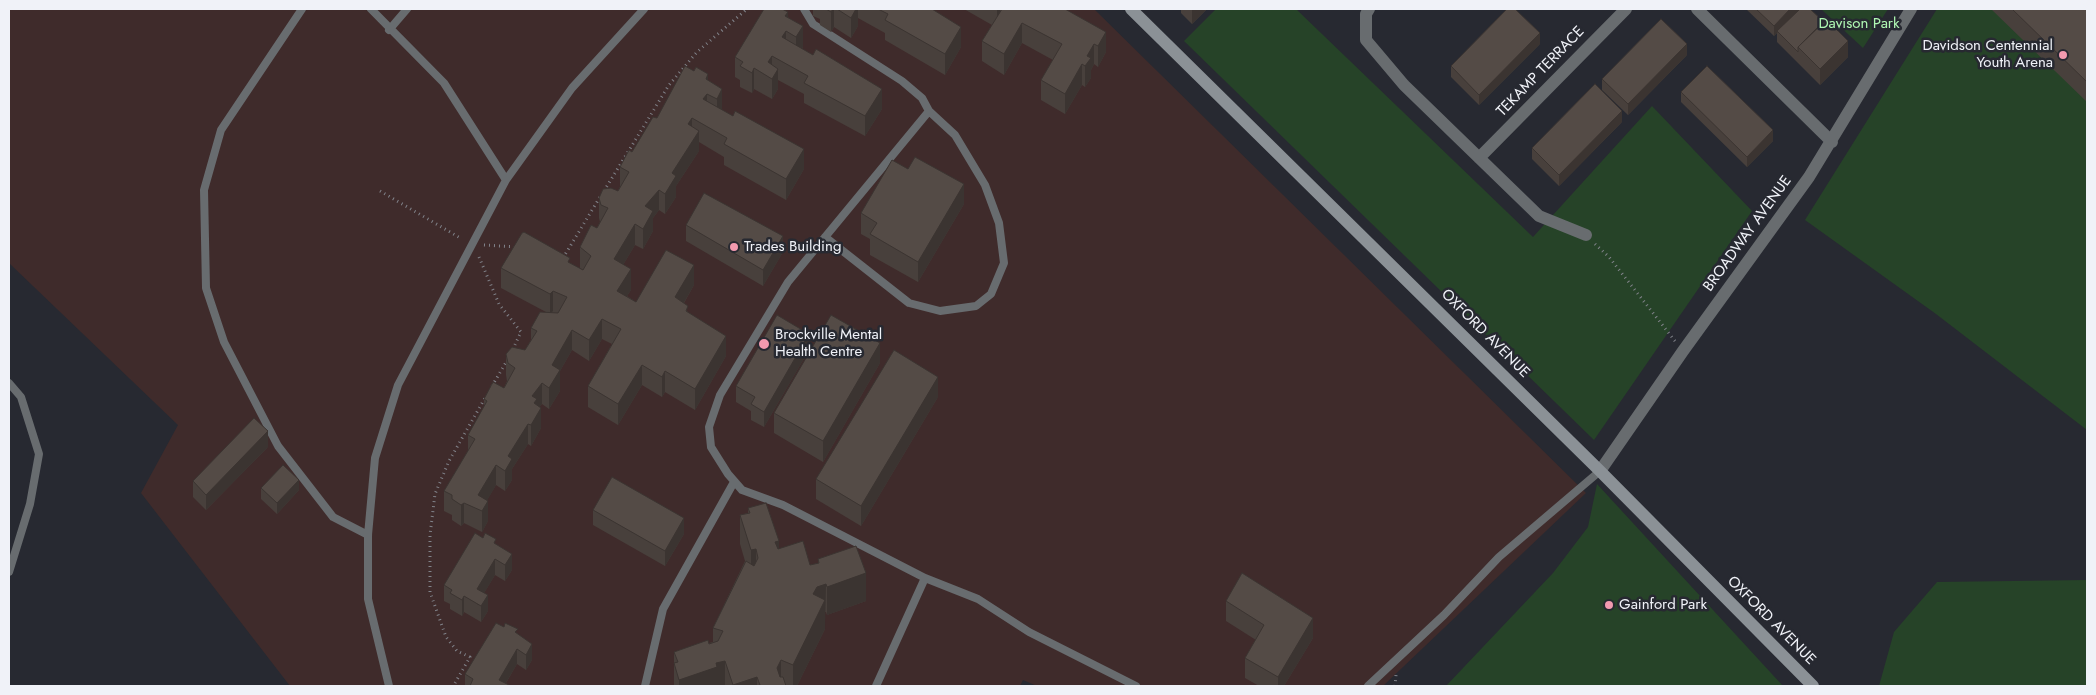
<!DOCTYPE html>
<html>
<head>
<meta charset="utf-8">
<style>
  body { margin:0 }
  #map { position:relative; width:2096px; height:695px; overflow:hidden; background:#272931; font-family:Jost,sans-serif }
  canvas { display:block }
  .frame { position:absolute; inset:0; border:10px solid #f0f2f8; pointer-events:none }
</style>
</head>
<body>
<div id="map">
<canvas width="2096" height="695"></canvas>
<div class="frame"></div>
</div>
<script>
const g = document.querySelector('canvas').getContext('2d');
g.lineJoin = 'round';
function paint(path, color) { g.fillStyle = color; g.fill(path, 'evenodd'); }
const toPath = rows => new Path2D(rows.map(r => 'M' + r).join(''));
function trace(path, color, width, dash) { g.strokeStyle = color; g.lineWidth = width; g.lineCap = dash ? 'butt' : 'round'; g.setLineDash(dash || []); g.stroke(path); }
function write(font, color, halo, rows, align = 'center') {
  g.font = font + ' Jost,sans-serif'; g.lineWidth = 5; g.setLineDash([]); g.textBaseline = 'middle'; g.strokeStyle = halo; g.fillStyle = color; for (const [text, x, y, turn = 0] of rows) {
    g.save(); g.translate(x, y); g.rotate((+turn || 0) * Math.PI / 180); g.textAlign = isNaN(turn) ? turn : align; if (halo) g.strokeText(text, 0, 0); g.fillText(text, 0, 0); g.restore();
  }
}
paint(toPath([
  [9,9,1094,9,1586,493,1383,686,1037,686,1023,680,1020,686,290,686,141,493,178,425,9,263]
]), '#3f2b2b');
paint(toPath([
  [1216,9,1296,9,1533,237,1652,106,1752,211,1594,440,1184,41],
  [1821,9,1888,9,1863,48],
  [1937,9,2087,9,2087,430,1936,314,1805,220],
  [1597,484,1783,686,1446,686,1553,573,1588,527],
  [2087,580,2087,686,1879,686,1894,632,1937,582]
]), '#264328');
trace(toPath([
  [380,191,462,239],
  [604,191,669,85,697,52,747,9],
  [1595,244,1609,257,1675,341],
  [484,245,518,247],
  [479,257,499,304,521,332,512,351],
  [563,258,600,197],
  [492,386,508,359],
  [455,683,470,657,457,651,446,637,430,592,430,535,435,494,449,461,485,398],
  [1395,686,1396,675]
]), '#81838a', 3, [1, 4]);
trace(toPath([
  [302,9,221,130,204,190,206,288,224,342,278,446,333,517,368,535],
  [371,9,444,83,506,180],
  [804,9,813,24,902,81,922,98,929,111,788,282,720,395,709,427,711,447,728,474,742,490,783,505,925,578,978,599,1029,632,1136,686],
  [389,30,407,9],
  [825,237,909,303,940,311,976,306,991,294,1004,263,999,223,985,185,955,135,929,111],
  [9,383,21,397,39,454,30,504,9,572],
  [389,686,368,599,368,535,375,458,398,385,506,180,572,88,644,9],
  [645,686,663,609,734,482],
  [876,686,925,578],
  [1368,686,1444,615,1499,557,1600,471]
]), '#686c6f', 8);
trace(toPath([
  [1369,9,1366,14,1366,40,1404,85,1539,216,1586,235],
  [1697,9,1832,142],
  [1479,158,1626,9],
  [1600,471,1683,351,1809,177,1911,9]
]), '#686c6f', 12);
trace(toPath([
  [1131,9,1600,471,1813,686]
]), '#8b9196', 12);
paint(toPath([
  [813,9,932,9,961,47,945,75,885,40,885,33,858,18,858,26,851,38,834,27,831,32,820,25,820,19,813,16],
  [964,9,1065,9,1106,52,1098,67,1094,64,1091,70,1091,78,1085,87,1082,85,1065,114,1041,100,1041,80,1053,60,1022,43,1004,75,982,61,982,41,992,25],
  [1181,9,1207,9,1192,24,1181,13],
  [1746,9,1810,9,1848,57,1820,85,1777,42,1777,33,1774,36],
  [1991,9,2087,9,2087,102],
  [788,17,803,47,802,49,882,109,865,136,804,103,804,94,778,80,778,89,772,99,754,89,752,93,740,87,740,80,735,77,735,57],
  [1540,44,1479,105,1451,77,1451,66],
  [1687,55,1628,115,1602,90,1602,79],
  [708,81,722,110,804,169,786,200,724,165,724,157,699,142,699,151,676,186,676,197,665,214,659,210,653,218,653,231,643,249,635,245,623,265,631,290,627,296,636,302,694,285,684,303,688,313,726,356,695,410,665,392,662,397,642,385,618,425,588,407,588,386,612,344,602,339,589,361,572,350,560,371,560,391,549,409,542,404,539,407,541,428,531,446,528,444,512,469,512,480,505,491,496,485,487,500,488,521,482,532,464,523,461,526,452,520,452,515,444,511,444,491,468,451,468,435,484,407,484,399,504,388,507,381,506,375,506,354,525,350,531,340,531,328,546,312,501,288,501,268,570,263,581,269,580,268,580,247,597,228,600,222,599,218,599,198,618,191,620,187,620,167,657,118],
  [1681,92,1773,141,1747,167,1681,102],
  [1622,122,1559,186,1532,159,1532,148],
  [964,204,918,282,870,255,870,239,861,234,861,213],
  [686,225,783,252,763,286,686,241],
  [809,350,764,427,751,420,751,411,736,402,736,386],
  [880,363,823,462,774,433,774,413],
  [938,397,861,526,816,499,816,479],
  [268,447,206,510,193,497,193,481],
  [261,488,299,490,277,514,261,499],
  [748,508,779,549,810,565,818,563,818,559,866,601,827,615,826,612,825,612,825,629,797,686,674,686,674,652,713,642,713,628,745,561,740,544,740,515,748,513],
  [593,510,684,534,665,566,593,525],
  [496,545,512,570,505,581,495,575,484,593,488,611,481,622,464,612,462,616,450,609,450,604,444,601,444,585],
  [1226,601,1313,638,1284,686,1259,686,1245,678,1245,658,1256,640,1226,621],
  [518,635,532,660,526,670,517,664,506,683,509,686,465,686,465,674]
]), '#48403c');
paint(toPath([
  [833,9,834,9,834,27,831,32,831,12],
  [856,9,858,9,858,26,851,38,851,18],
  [997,9,1000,9,1000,23,997,28],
  [1192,9,1207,9,1192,24],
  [1790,9,1800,9,1800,10,1774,36,1774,26],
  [788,12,788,32,786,31,786,52,782,37,785,16],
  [1022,23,1022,43,1004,75,1004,54],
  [803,26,803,47,796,57,796,37],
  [961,27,961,47,945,75,945,54],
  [1106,32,1106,52,1098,67,1098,46],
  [1540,33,1540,44,1479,105,1479,95],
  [1848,41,1848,57,1820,85,1820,69],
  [1094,44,1094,64,1091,70,1091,78,1085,87,1085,66,1087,56],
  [1687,44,1687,55,1628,115,1628,104],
  [772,56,772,77,768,62],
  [1082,64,1082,85,1065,114,1065,94],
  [754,68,754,89,752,93,752,73],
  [778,69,778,89,772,99,772,79],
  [708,74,708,94,707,94,707,115,703,99,706,79],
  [722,89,722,110,717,119,717,99],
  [882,89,882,109,865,136,865,116],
  [1622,111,1622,122,1559,186,1559,175],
  [692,118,692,138,688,124],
  [1773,130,1773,141,1747,167,1747,157],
  [699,131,699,151,676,186,676,197,665,214,665,194,672,173],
  [804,149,804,169,786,200,786,179],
  [964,184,964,204,918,282,918,262],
  [659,190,659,210,653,218,653,231,643,249,643,229,645,206],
  [635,224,635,245,614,280,614,259],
  [783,236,783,252,763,286,763,270],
  [694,265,694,285,675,318,675,297],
  [631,269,631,290,617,311,617,291],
  [553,291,553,311,550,314,550,294],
  [602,319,602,339,589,361,589,340],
  [572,330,572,350,560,371,560,391,549,409,549,388,552,365],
  [809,334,809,350,764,427,764,412],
  [726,336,726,356,695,410,695,389],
  [880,343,880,363,823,462,823,441],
  [642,365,642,385,618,425,618,404],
  [665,371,665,392,662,397,662,377],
  [938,377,938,397,861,526,861,506],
  [542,383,542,404,537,410,541,408,541,428,531,446,531,425,532,396],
  [528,424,528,444,512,469,512,480,505,491,505,471,508,456],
  [268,431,268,447,206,510,206,495],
  [496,465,496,485,481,511,478,495],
  [299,480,299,490,277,514,277,503],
  [488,501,488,521,482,532,482,511],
  [464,503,464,523,461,526,461,505],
  [684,518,684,534,665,566,665,551],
  [779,541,779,569,775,542],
  [756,549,756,577,751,579,751,550],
  [512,554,512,570,505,581,505,565],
  [495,559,495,575,477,605,477,589],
  [866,573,866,601,827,615,827,587],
  [826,584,825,629,797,686,793,686,793,665,813,594,817,587],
  [488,595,488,611,481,622,481,606],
  [464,596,464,612,462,616,462,600],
  [1313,618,1313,638,1284,686,1278,686,1278,677],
  [532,644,532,660,526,670,526,655],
  [517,649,517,664,504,686,499,680],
  [781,660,781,686,777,668],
  [725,661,725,686,679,686,679,680,716,663],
  [757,677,757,686,733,686,733,685]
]), '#3b3431');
const building = toPath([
  [764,9,782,9,788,12,785,16,803,26,796,37,786,31,782,37,813,55,816,49,882,89,865,116,804,83,808,76,772,56,768,62,778,69,772,79,754,68,752,73,740,66,743,62,735,57,764,9],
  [826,9,833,9,831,12,826,9],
  [837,9,856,9,851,18,837,9],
  [878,9,932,9,961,27,945,54,885,20,888,14,878,9],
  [1002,9,1065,9,1106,32,1098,46,1094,44,1087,56,1091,58,1085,66,1082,64,1065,94,1041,80,1062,44,1022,23,1004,54,982,41,1002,9],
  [1507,9,1515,9,1540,33,1479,95,1451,66,1507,9],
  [1756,9,1790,9,1774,26,1756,9],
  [1800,9,1810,9,1824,22,1798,47,1798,52,1777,31,1800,9],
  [2012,9,2087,9,2087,82,2012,9],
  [1661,19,1687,44,1628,104,1602,79,1661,19],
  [1826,19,1848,41,1820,69,1798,47,1826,19],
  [685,66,694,71,696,67,708,74,706,79,722,89,717,99,707,94,703,99,733,116,735,111,804,149,786,179,724,144,727,138,692,118,688,124,699,131,672,173,676,176,665,194,659,190,645,206,653,211,643,229,635,224,614,259,631,269,617,291,636,302,666,250,694,265,675,297,688,306,686,311,726,336,695,389,665,371,662,377,642,365,618,404,588,386,621,329,602,319,589,340,572,330,552,365,560,370,549,388,542,383,532,396,537,399,534,403,541,408,531,425,528,424,508,456,512,459,505,471,496,465,478,495,488,501,482,511,464,503,461,505,452,499,452,495,444,491,475,439,468,435,487,401,484,399,493,382,504,388,515,368,508,363,506,354,512,347,525,350,537,331,531,328,540,312,558,313,567,297,553,291,550,294,501,268,522,233,524,232,570,258,568,262,583,270,591,256,580,247,591,225,597,228,608,208,601,205,599,198,603,189,611,188,618,191,629,172,620,167,629,150,632,152,653,117,657,118,685,66],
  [1707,66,1773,130,1747,157,1681,92,1707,66],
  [1595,84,1622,111,1559,175,1532,148,1595,84],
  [915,157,964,184,918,262,870,234,877,223,861,213,892,160,908,169,915,157],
  [704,193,783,236,763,270,686,225,704,193],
  [777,315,809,334,764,412,751,404,755,397,736,386,777,315],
  [831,315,880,343,823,441,774,413,831,315],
  [894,350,938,377,861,506,816,479,894,350],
  [254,418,268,431,206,495,193,481,254,418],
  [283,465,299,480,277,503,261,488,283,465],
  [612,477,684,518,665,551,593,510,612,477],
  [766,503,779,541,775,542,778,549,803,541,810,565,819,563,818,559,856,546,866,573,827,587,826,584,817,587,813,594,825,600,793,665,781,660,777,668,780,677,783,677,786,686,757,686,760,685,757,677,733,685,725,661,716,663,717,667,679,680,674,663,678,662,674,652,708,640,709,644,718,641,723,631,713,628,746,561,754,566,758,558,756,549,751,550,740,515,750,513,748,508,766,503],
  [475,533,483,538,485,533,496,539,494,543,512,554,505,565,495,559,477,589,488,595,481,606,464,596,462,600,450,593,452,590,444,585,475,533],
  [1242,573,1313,618,1278,677,1245,658,1264,625,1226,601,1242,573],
  [496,623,504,627,505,623,518,629,515,632,532,644,526,655,517,649,499,680,509,685,508,686,486,686,485,685,484,686,470,686,473,679,465,674,496,623]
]);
paint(building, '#544b46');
trace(building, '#3b3431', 1);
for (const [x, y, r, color] of [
  [2063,55,5,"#f29aaf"],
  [734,247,5,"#f29aaf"],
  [764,344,6,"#f29aaf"],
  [1609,605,5,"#f29aaf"]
]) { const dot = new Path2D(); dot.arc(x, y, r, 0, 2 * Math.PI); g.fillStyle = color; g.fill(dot); trace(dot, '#272931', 2); }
write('15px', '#b0f8b3', '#272931', [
  ["Davison Park",1859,24]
]);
write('15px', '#f0f2f8', '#272931', [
  ["Davidson Centennial",2053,46,"right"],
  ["Youth Arena",2053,63,"right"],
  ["Trades Building",744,247],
  ["Brockville Mental",775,335],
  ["Health Centre",775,352],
  ["Gainford Park",1619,605]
], 'left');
write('15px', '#f0f2f8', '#272931', [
  ["TEKAMP TERRACE",1541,72,-46],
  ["BROADWAY AVENUE",1748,234,-54],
  ["OXFORD AVENUE",1485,334,45],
  ["OXFORD AVENUE",1771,621,45]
]);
</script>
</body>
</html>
